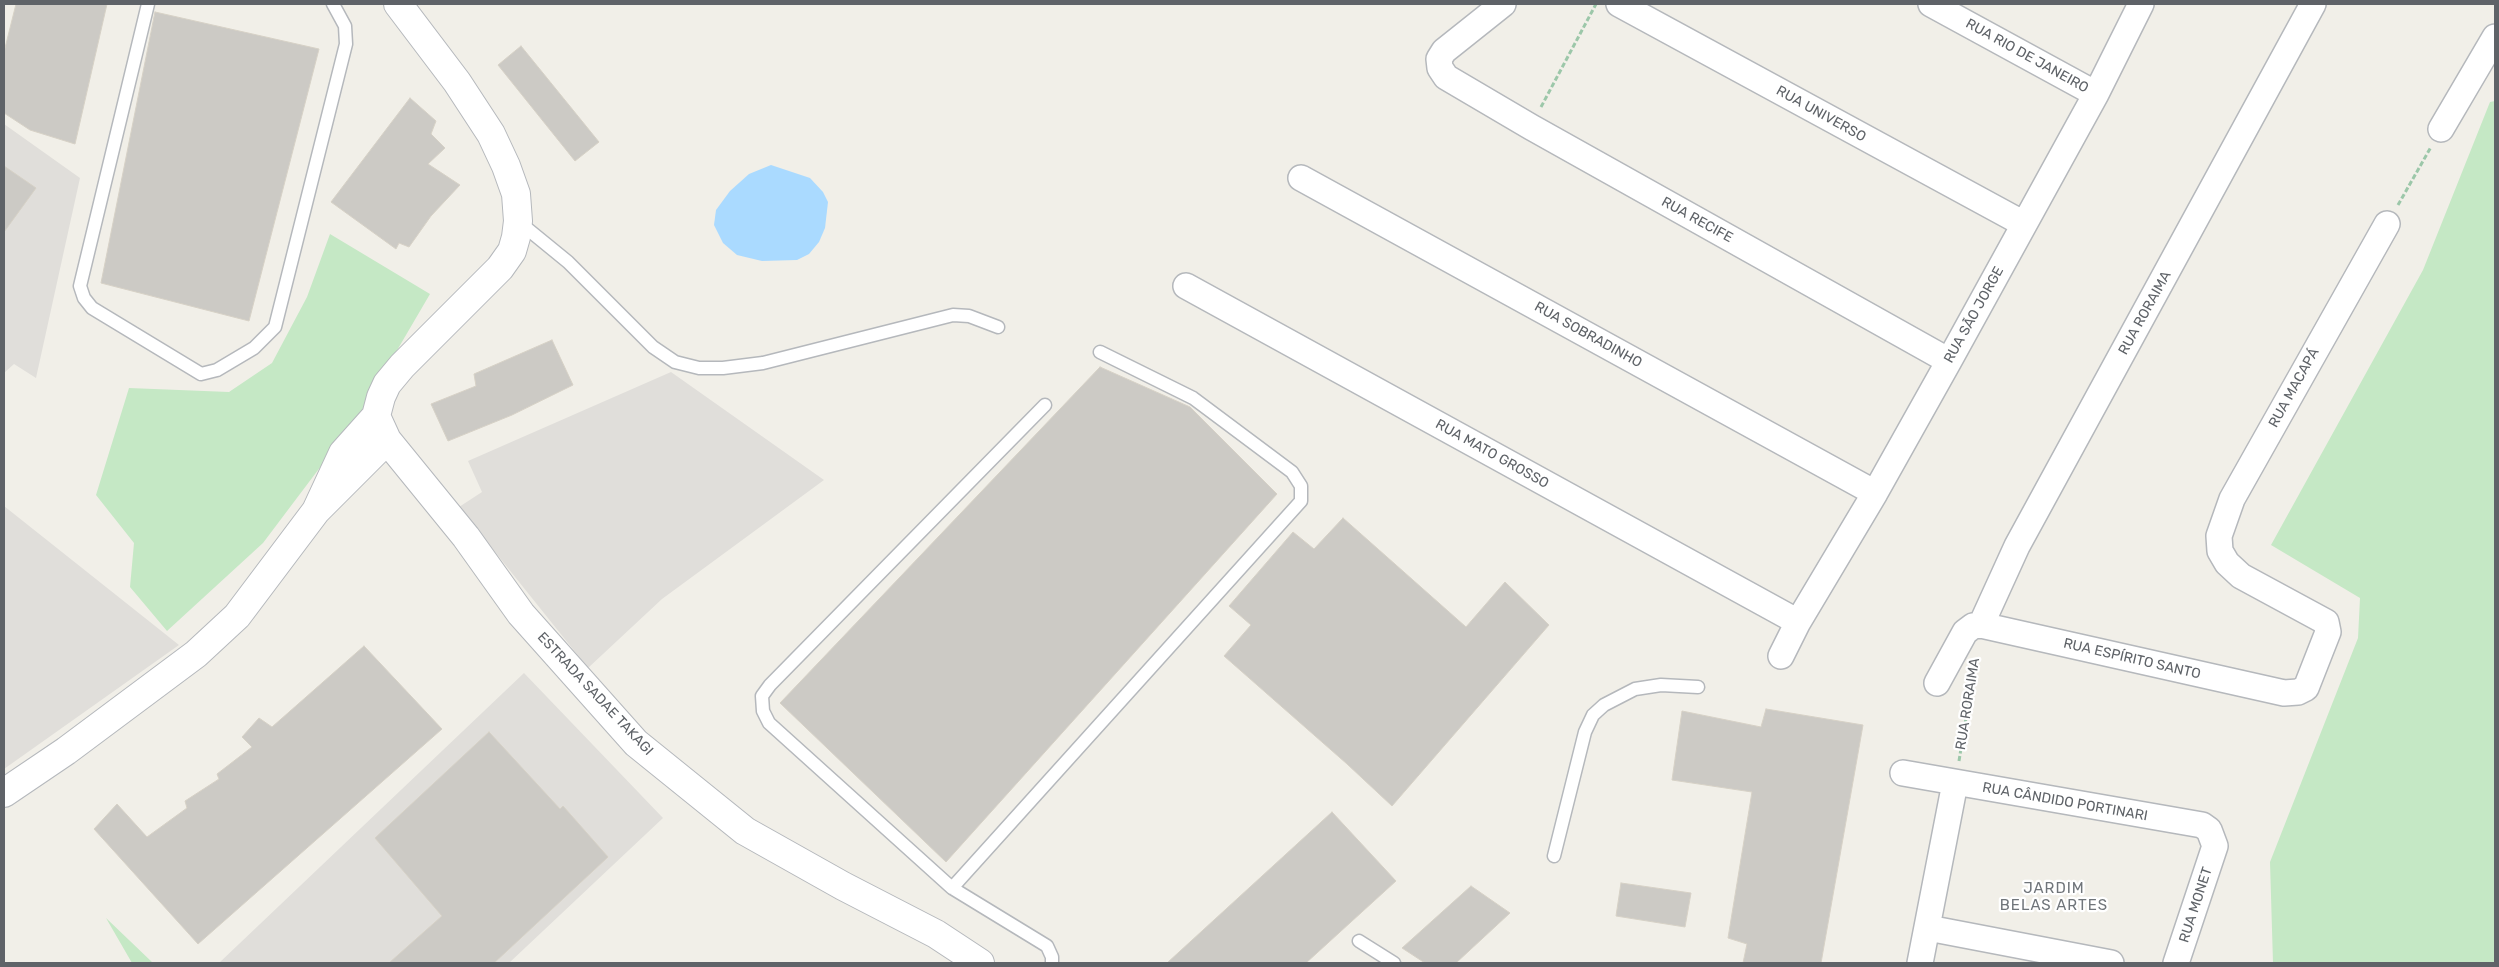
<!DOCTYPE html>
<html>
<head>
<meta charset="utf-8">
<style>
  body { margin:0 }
  #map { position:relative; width:2499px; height:967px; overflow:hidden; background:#f1efe8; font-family:Rubik,sans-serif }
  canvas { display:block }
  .frame { position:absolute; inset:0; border:5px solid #5f6368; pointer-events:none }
</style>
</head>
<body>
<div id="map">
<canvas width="2499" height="967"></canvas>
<div class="frame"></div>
</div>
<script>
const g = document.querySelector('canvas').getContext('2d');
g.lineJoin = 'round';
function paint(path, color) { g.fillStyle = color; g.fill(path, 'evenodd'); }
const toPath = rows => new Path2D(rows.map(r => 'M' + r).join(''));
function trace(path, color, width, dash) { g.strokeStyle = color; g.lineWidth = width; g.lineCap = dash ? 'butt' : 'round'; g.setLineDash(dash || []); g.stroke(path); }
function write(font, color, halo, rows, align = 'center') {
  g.font = font + ' Rubik,sans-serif'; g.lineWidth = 4.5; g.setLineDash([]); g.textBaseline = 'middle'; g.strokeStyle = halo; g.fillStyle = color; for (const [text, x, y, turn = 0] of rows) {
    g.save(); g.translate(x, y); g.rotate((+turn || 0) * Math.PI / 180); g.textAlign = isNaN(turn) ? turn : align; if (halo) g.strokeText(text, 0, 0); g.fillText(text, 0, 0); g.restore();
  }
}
paint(toPath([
  [4,124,80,178,36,378,14,364,4,373],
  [671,372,824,480,662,599,588,668,459,507,482,492,468,461],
  [4,506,179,645,4,769],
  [524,673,663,818,509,963,219,963]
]), '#e0deda');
paint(toPath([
  [2495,101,2495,963,2273,963,2270,862,2358,638,2360,598,2271,545,2423,270,2490,102],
  [330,234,430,294,358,417,263,543,167,631,130,587,134,543,96,495,129,388,229,392,272,363,307,297],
  [106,918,153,963,132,963]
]), '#c5e8c5');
paint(toPath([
  [771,165,810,178,823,192,828,202,825,228,819,242,809,254,797,260,762,261,737,255,723,243,714,225,716,210,730,191,749,174]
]), '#aadaff');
const building = toPath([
  [16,4,107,4,75,144,30,130,4,113,4,52,16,4],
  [155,12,319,49,249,321,101,283,155,12],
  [521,46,599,142,575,161,498,65,521,46],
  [410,98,436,121,431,134,445,148,428,164,460,185,431,216,409,247,399,243,396,249,331,202,410,98],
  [4,166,36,188,4,232,4,166],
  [552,340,573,385,512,415,448,441,431,404,476,386,474,374,552,340],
  [1100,367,1190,407,1277,494,946,862,780,703,1100,367],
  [1343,518,1466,627,1505,582,1549,625,1392,806,1347,764,1224,656,1251,625,1229,606,1293,532,1314,549,1343,518],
  [364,646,442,729,198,944,94,829,117,804,147,837,187,808,185,801,219,779,217,774,252,747,242,737,259,718,272,727,364,646],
  [1766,709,1863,725,1821,963,1743,963,1747,944,1728,938,1752,792,1672,780,1682,711,1761,727,1766,709],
  [489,732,560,809,563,806,608,857,494,963,389,963,442,916,375,838,489,732],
  [1332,812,1396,881,1306,963,1167,963,1332,812],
  [1621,883,1691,893,1685,927,1616,916,1621,883],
  [1471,886,1510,913,1456,963,1425,963,1402,948,1471,886]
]);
paint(building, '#cccac5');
trace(building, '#d6d1c6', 1);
const service = toPath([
  [148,4,80,286,84,298,92,308,201,374,217,370,254,348,275,327,346,44,345,26,333,4],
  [519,222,568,262,653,347,675,362,699,368,723,368,763,363,953,315,969,316,998,327],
  [1554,856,1585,732,1593,715,1604,705,1635,689,1661,685,1698,687],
  [952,888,769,723,763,711,762,696,770,685,1045,405],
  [1359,941,1394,963],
  [1052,963,1052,957,1047,946,952,888,1301,501,1301,486,1292,472,1193,398,1100,352]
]);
const minor = toPath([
  [1503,4,1444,51,1439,59,1440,68,1446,77,1531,127,1949,361],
  [1619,4,2024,224],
  [1931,4,2096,94],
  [2441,129,2495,37],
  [1301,178,1875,493],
  [1186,286,1798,622],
  [1981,625,2017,546,2313,4],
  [1781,656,1798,622,1875,493,1949,361,2096,94,2141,4],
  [1937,683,1965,632,1973,626,1981,625,2284,693,2298,692,2306,688,2328,632,2326,622,2241,576,2227,563,2220,551,2219,536,2232,499,2387,224],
  [1903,773,2202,825,2209,830,2215,846,2176,963],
  [1928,928,2111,963],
  [1920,963,1955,783]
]);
const tertiary = toPath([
  [376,416,387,440,466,537,521,614,636,743,745,831,843,886,936,934,980,963],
  [316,511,343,453,376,416,381,397,387,384,402,366,500,268,512,251,516,237,518,221,516,194,506,166,491,134,457,82,398,4],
  [4,793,66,751,196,654,237,616,316,511,387,440]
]);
trace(service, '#b5b8bc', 15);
trace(minor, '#b5b8bc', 28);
trace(tertiary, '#b5b8bc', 30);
trace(toPath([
  [1541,107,1596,4],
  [2398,205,2431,147],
  [1959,761,1975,663]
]), '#9cc7a9', 3, [5, 2.5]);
trace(service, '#fff', 12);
trace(minor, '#fff', 25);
trace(tertiary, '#fff', 28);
write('14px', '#5f6368', '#fff', [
  ["RUA RIO DE JANEIRO",2027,56,29],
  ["RUA UNIVERSO",1821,114,29],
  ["RUA RECIFE",1697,220,29],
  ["RUA RORAIMA",2145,313,-61],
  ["RUA SÃO JORGE",1974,315,-61],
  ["RUA SOBRADINHO",1588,335,29],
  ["RUA MACAPÁ",2294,388,-61],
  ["RUA MATO GROSSO",1492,454,29],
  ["RUA ESPÍRITO SANTO",2132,659,13],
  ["ESTRADA SADAE TAKAGI",595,694,47],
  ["RUA RORAIMA",1968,704,-81],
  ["RUA CÂNDIDO PORTINARI",2065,802,10],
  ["RUA MONET",2196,905,-72]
]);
g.letterSpacing = '1px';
write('15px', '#70757a', '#fff', [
  ["JARDIM",2054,889],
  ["BELAS ARTES",2054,906]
]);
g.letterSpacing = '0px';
</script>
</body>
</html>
